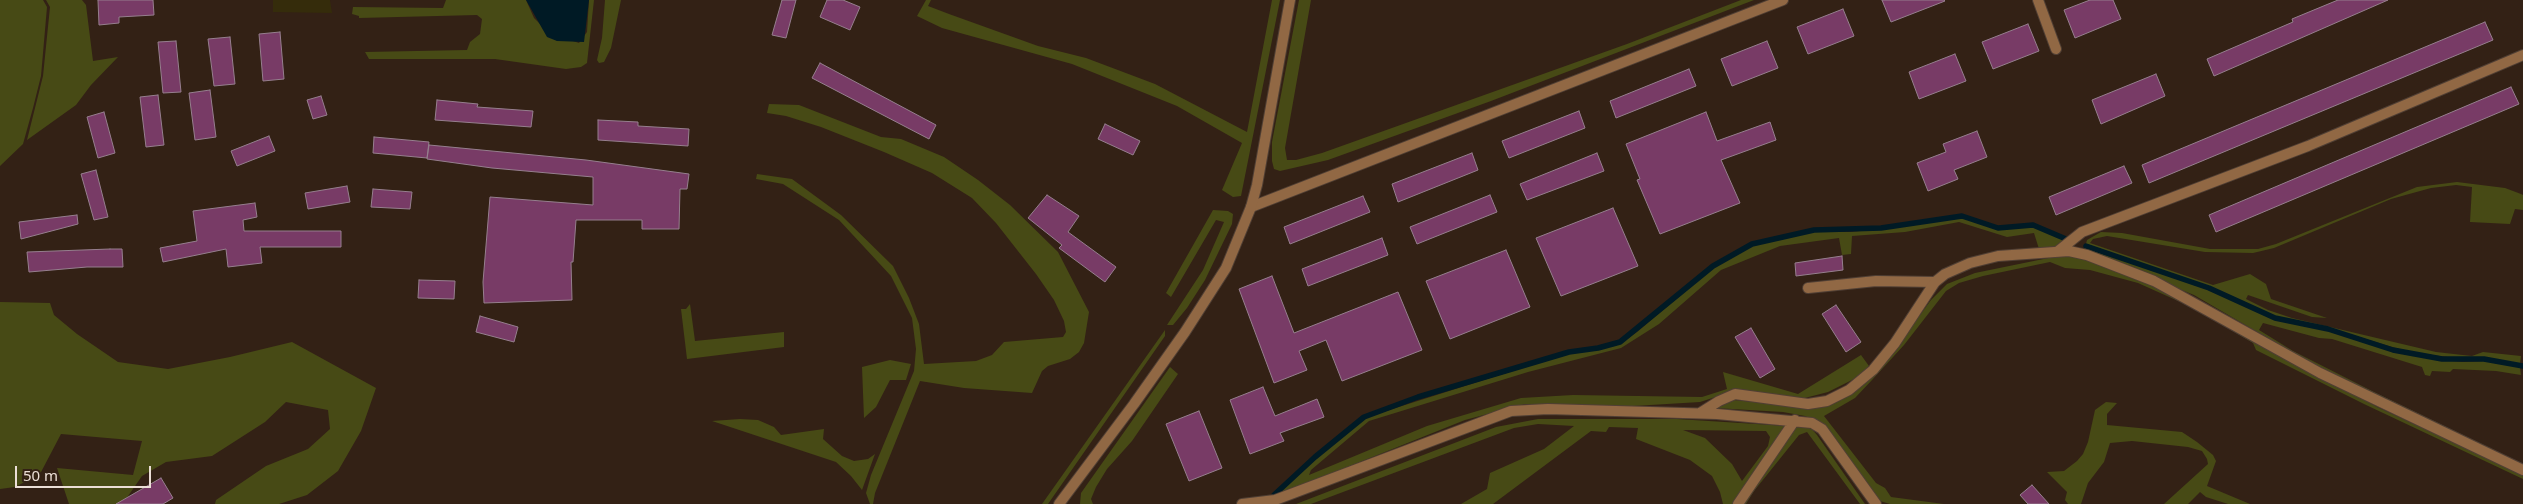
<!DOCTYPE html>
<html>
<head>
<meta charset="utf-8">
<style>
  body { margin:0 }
  #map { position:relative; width:2523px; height:504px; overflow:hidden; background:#332115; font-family:"Noto Sans",sans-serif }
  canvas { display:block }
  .scale { position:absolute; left:15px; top:466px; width:136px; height:22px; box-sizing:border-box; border:2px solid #ebded6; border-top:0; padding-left:6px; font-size:15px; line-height:18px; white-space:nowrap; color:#ebded6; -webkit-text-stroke:4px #332115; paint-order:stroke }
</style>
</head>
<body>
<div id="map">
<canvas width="2523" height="504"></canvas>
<div class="scale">50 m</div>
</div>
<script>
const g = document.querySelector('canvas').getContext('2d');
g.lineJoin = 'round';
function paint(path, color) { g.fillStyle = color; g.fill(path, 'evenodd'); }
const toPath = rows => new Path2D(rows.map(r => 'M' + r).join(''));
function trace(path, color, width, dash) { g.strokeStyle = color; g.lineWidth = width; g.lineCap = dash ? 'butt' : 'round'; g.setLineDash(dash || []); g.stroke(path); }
paint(toPath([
  [0,0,43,0,47,7,41,76,33,108,23,144,0,166],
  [46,0,82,0,86,5,93,61,118,57,91,85,76,105,27,140,43,76,50,7],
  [446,0,526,0,534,18,557,41,570,40,579,43,587,32,589,0,594,0,587,63,581,67,566,69,495,59,369,59,365,52,467,50,470,42,480,34,482,19,477,15,359,18,359,16,352,14,353,7,443,8],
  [605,0,621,0,611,48,604,62,599,63,597,60,602,38],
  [926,0,931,0,928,6,949,14,1038,46,1086,58,1155,84,1247,132,1272,0,1280,0,1241,196,1233,197,1222,190,1242,143,1177,106,1072,64,942,28,917,16],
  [1299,0,1311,0,1285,148,1287,160,1296,160,1322,153,1627,44,1741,0,1754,0,1491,101,1328,160,1280,171,1274,169,1272,161,1272,142],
  [769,104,799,105,881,137,901,139,944,157,978,180,1010,205,1058,252,1089,312,1084,343,1079,352,1070,359,1048,366,1042,371,1032,393,964,388,920,381,875,493,873,504,870,504,866,493,871,475,914,371,916,349,912,318,891,276,839,220,783,184,756,179,757,174,792,179,841,215,893,266,909,298,919,324,924,364,976,361,992,355,1004,342,1063,337,1066,332,1064,321,1054,300,1036,274,996,223,972,198,932,173,884,152,821,127,786,116,767,113],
  [2457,182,2505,188,2521,194,2523,195,2523,210,2515,209,2510,224,2470,222,2472,187,2456,185,2431,188,2391,199,2274,248,2253,253,2205,252,2107,236,2093,239,2090,243,2213,285,2250,274,2266,284,2271,299,2327,318,2312,317,2248,295,2246,299,2268,310,2292,318,2436,352,2472,356,2483,352,2521,356,2520,364,2484,358,2463,359,2409,352,2329,328,2275,317,2210,287,2086,244,2087,240,2101,232,2122,233,2210,249,2258,249,2276,244,2417,187],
  [1213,210,1228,211,1233,214,1232,224,1205,280,1187,308,1173,325,1167,325,1203,270,1224,222,1216,220,1171,297,1166,293],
  [1962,218,1998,229,2033,226,2066,241,2060,247,2039,249,2034,233,2007,237,1959,222,1905,232,1852,236,1851,254,1842,255,1839,238,1780,246,1721,270,1659,324,1621,348,1528,372,1369,421,1311,470,1309,475,1427,426,1521,398,1573,395,1702,397,1727,389,1723,372,1798,394,1861,355,1869,366,1858,377,1828,392,1801,399,1728,393,1700,402,1617,407,1525,404,1465,420,1275,496,1316,458,1364,418,1569,353,1621,343,1637,332,1714,267,1727,258,1753,245,1814,231,1850,232,1881,229],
  [2086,247,2209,289,2275,319,2328,331,2393,351,2442,360,2463,362,2483,361,2520,367,2521,375,2496,371,2453,369,2450,372,2432,371,2430,376,2425,375,2422,367,2332,339,2319,338,2263,323,2259,330,2293,351,2374,392,2523,464,2375,396,2290,351,2194,295,2083,250],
  [2063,255,2094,262,2128,274,2195,305,2377,407,2523,474,2523,479,2364,404,2256,350,2253,343,2196,309,2138,283,2090,270,2065,268,2050,262,1983,276,1959,283,1946,291,1904,345,1872,380,1855,398,1824,416,1876,483,1885,488,1891,497,1944,504,1890,504,1880,501,1816,421,1805,416,1783,412,1715,408,1722,403,1733,400,1809,407,1822,407,1837,402,1850,393,1909,330,1931,300,1947,284,1975,273],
  [0,302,50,303,54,315,77,334,118,362,168,369,230,357,292,342,376,388,361,431,338,471,307,495,279,504,215,504,216,500,266,466,308,449,330,429,328,410,286,402,265,422,212,456,166,462,142,476,126,499,126,504,69,504,57,468,133,475,142,441,61,434,40,474,15,487,0,489],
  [690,304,695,341,784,332,784,347,687,359,681,309,686,309],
  [1165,330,1165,336,1048,504,1042,504],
  [890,360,911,364,906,380,890,380,876,407,864,418,862,367],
  [1170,367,1178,374,1132,441,1107,469,1096,487,1091,499,1093,504,1080,504,1081,493],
  [2106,402,2117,403,2107,414,2107,425,2182,432,2197,442,2213,455,2216,461,2207,486,2250,504,2228,504,2206,497,2200,492,2188,504,2164,504,2208,464,2207,459,2202,451,2188,447,2132,441,2110,443,2104,462,2088,483,2081,504,2068,504,2065,500,2067,492,2047,472,2064,471,2077,461,2083,454,2088,442,2095,410],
  [740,419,758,420,774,427,781,435,824,429,823,439,842,456,854,461,868,459,875,454,862,490,851,476,836,462,712,421],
  [1538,419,1677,419,1788,426,1736,504,1723,504,1720,492,1712,476,1690,460,1636,439,1638,428,1609,427,1606,432,1591,431,1493,504,1461,504,1487,489,1490,473,1544,449,1574,426,1538,424,1514,428,1311,504,1296,504,1496,427],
  [1683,430,1766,431,1770,437,1768,446,1742,481,1732,464,1705,438],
  [1798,423,1809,426,1817,435,1865,504,1860,504,1807,432,1799,435,1754,491,1746,504,1740,504]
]), '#474a15');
paint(toPath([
  [273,0,330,0,332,13,273,12]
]), '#352c0b');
paint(toPath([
  [526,0,589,0,584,42,557,41,547,37]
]), '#001a25');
trace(toPath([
  [2086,246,2209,288,2275,318,2328,329,2393,350,2442,359,2484,359,2523,366],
  [1274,495,1315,457,1364,417,1418,397,1569,352,1598,348,1620,342,1713,266,1752,244,1814,230,1881,228,1962,216,1998,228,2033,225,2066,239]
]), '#001a25', 5.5);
const building = toPath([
  [98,0,153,0,154,15,119,17,119,23,99,25,98,0],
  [782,0,796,0,786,38,772,35,782,0],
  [827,0,843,0,860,7,850,30,820,17,827,0],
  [1882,0,1944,0,1945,1,1891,22,1882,0],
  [2090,0,2113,0,2121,19,2075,38,2064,10,2090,0],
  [2338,0,2388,0,2214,76,2207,59,2293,22,2292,19,2338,0],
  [1843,9,1854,36,1808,54,1797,27,1843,9],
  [2485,22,2493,40,2149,183,2142,165,2485,22],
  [2028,24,2039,51,1993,69,1982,42,2028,24],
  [280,32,284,79,263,81,259,34,280,32],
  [230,37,235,84,214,86,208,39,230,37],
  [176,41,181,92,163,93,158,42,176,41],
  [1767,41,1778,68,1732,86,1721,59,1767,41],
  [1955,54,1966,81,1919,99,1909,72,1955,54],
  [820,63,936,125,929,139,812,78,820,63],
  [1689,69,1696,86,1616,118,1610,101,1689,69],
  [2156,74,2165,96,2101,124,2092,100,2156,74],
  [2511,87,2519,104,2216,232,2209,215,2511,87],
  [210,90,216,137,195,140,189,93,210,90],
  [158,95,164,145,146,147,140,97,158,95],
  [321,96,327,115,313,119,307,100,321,96],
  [437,100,478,104,477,107,533,111,531,127,435,120,437,100],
  [1579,111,1585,128,1509,158,1502,141,1579,111],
  [104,112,115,153,98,158,87,117,104,112],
  [1706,112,1717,141,1770,122,1776,140,1721,160,1740,203,1660,234,1637,180,1640,179,1626,144,1706,112],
  [598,120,638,122,638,126,689,129,688,146,598,140,598,120],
  [1105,124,1140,141,1133,155,1098,139,1105,124],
  [1977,131,1987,157,1954,170,1958,179,1928,191,1917,163,1946,152,1943,144,1977,131],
  [269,136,275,151,237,166,231,151,269,136],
  [374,137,429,142,427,158,373,153,374,137],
  [429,145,586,160,689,174,687,189,680,189,679,229,642,229,642,220,576,220,573,262,571,262,572,300,484,303,483,282,490,197,593,205,593,177,492,168,427,159,429,145],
  [1472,153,1478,170,1398,202,1392,184,1472,153],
  [1597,153,1604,171,1527,200,1520,184,1597,153],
  [2124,166,2132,183,2056,215,2049,197,2124,166],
  [96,170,108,217,94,220,81,174,96,170],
  [347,186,350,202,308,209,305,193,347,186],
  [373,189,412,192,410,209,371,207,373,189],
  [1047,195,1079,216,1068,232,1116,267,1105,282,1059,248,1062,245,1028,218,1047,195],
  [1490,195,1497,212,1417,244,1410,227,1490,195],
  [1363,196,1370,212,1290,244,1284,227,1363,196],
  [255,203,257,217,243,220,244,231,341,231,341,247,260,247,262,263,228,267,226,249,163,262,160,248,197,241,193,211,255,203],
  [1613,208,1638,266,1561,296,1536,238,1613,208],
  [77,215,78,224,21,239,19,222,77,215],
  [1382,238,1388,255,1308,286,1302,269,1382,238],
  [110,249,122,249,123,267,87,267,29,272,27,252,110,249],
  [1506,250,1530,307,1450,339,1426,281,1506,250],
  [1842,256,1843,270,1796,276,1795,263,1842,256],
  [1272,276,1294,333,1398,292,1422,350,1342,381,1326,340,1299,351,1307,370,1274,383,1239,289,1272,276],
  [419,280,455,281,454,299,418,298,419,280],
  [1836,305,1861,342,1846,352,1822,314,1836,305],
  [480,316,518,327,514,342,476,332,480,316],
  [1751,328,1775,369,1760,378,1735,337,1751,328],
  [1263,387,1275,416,1317,399,1324,417,1280,433,1284,441,1250,454,1230,400,1263,387],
  [1199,411,1222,468,1189,481,1166,424,1199,411],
  [161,478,173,498,163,504,116,504,161,478],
  [2032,485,2049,504,2028,504,2020,495,2032,485]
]);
paint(building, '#783b66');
trace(building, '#967f8e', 1);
const service = toPath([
  [1808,288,1876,281,1935,282]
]);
const minor = toPath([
  [2038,0,2056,49],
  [1251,207,1783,0],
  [2057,252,2082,232,2308,146,2523,55],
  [1700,413,1719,401,1735,394,1808,404,1827,401,1849,390,1873,370,1895,343,1935,282,1945,274,1970,263,1998,256,2069,251,2087,255,2154,281,2320,373,2523,470],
  [1242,504,1275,500,1511,411,1548,409,1717,414,1812,423,1822,429,1876,504],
  [1738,504,1795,420]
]);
const tertiary = toPath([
  [1059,504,1134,404,1185,332,1226,268,1251,207,1257,185,1290,0]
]);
trace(service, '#503f34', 12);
trace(minor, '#503f34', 12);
trace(tertiary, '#503f34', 12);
trace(service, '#916844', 10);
trace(minor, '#916844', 10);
trace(tertiary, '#916844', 10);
</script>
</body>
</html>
